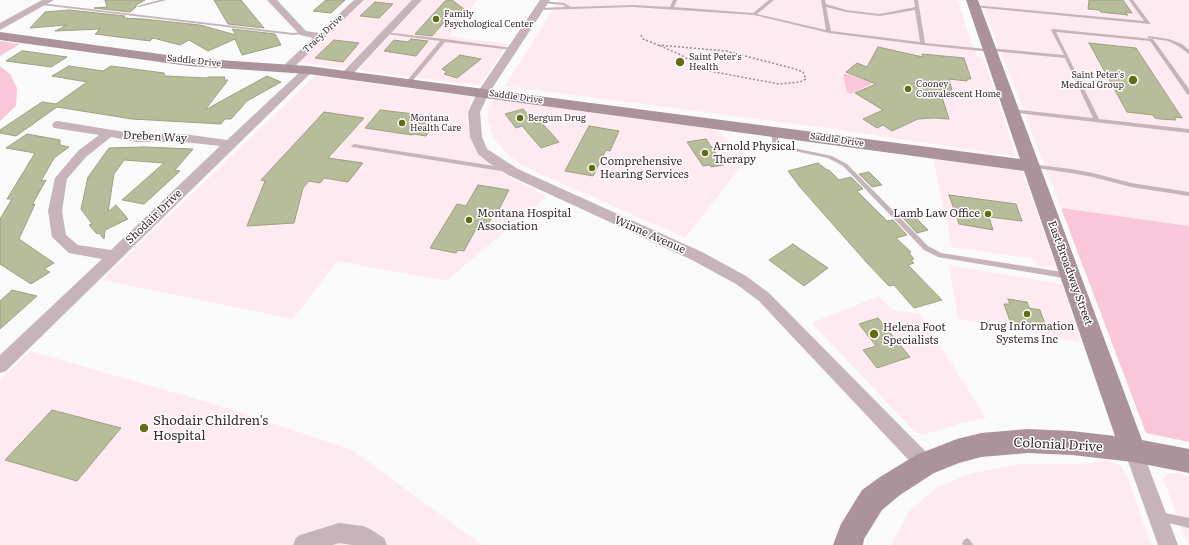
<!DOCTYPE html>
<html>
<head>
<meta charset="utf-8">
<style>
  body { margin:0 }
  canvas { display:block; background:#fafafa }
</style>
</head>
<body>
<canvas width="1189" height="545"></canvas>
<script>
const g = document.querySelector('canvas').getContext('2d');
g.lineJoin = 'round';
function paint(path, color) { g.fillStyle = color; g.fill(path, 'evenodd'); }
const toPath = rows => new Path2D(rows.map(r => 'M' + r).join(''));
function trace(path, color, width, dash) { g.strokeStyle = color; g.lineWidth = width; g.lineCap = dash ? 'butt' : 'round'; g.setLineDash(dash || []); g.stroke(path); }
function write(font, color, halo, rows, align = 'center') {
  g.font = font + ' Literata,serif'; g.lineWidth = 3; g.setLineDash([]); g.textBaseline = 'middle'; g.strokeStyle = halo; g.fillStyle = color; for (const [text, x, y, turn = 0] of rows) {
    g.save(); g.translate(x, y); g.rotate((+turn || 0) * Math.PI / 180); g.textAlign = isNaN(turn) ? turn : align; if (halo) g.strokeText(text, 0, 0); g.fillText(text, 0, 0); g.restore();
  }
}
paint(toPath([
  [366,0,412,0,348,66,342,68,298,62],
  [423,0,477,0,449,36,507,44,481,84,476,85,365,71,359,69],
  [559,0,958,0,970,40,978,57,983,58,1016,155,1012,156,834,129,505,86],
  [981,0,1189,0,1189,226,1061,208],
  [315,76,472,97,466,116,470,135,479,154,493,166,514,180,547,196,446,281,337,261,293,319,102,280],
  [496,99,714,129,748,157,685,238,523,166,505,152,492,134,488,121,488,108,491,101],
  [933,158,1022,171,1057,269,1037,266,1035,259,952,247],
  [949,265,1062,284,1080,342,958,319],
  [879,296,891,310,920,314,986,418,962,423,922,435,914,431,812,323],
  [30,351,224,407,352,450,482,545,0,545,0,380],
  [1108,460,1121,466,1127,475,1151,545,891,545,910,510,936,488,972,473,1022,464,1084,464],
  [1169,473,1180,473,1189,478,1189,545,1163,479]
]), '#feeaf0');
paint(toPath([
  [0,41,20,44,0,56],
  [0,66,10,74,17,88,16,106,0,121],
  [845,73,873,83,851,94,847,92,843,75],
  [1061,208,1189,226,1189,442,1146,433]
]), '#f9c7d9');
const building = toPath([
  [105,0,145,0,136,5,136,7,130,12,94,8,107,7,105,0],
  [214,0,241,0,264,28,228,24,214,0],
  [326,0,345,0,331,13,313,11,326,0],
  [452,0,472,15,452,13,432,36,415,34,445,1,452,0],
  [1089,0,1123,0,1132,13,1125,12,1128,15,1101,12,1099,10,1088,9,1089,0],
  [375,2,393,4,379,18,360,16,375,2],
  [69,10,125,16,123,18,143,19,200,25,236,35,232,29,275,34,281,45,242,55,235,39,208,51,189,40,180,45,153,38,150,41,95,34,100,29,55,31,67,25,30,28,45,12,69,10],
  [411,39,428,41,416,56,384,51,394,40,408,42,411,39],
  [334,40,359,43,343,62,315,58,334,40],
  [1089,43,1136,48,1182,118,1174,117,1176,120,1160,119,1155,118,1153,115,1127,112,1089,43],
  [878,47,923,57,922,54,964,58,971,79,967,79,967,81,949,79,954,98,942,97,949,119,933,118,918,119,892,131,883,125,877,128,863,119,883,110,855,93,876,84,846,72,857,63,867,67,878,47],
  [22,51,24,51,67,57,51,67,6,61,22,51],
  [460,55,481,59,457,78,444,74,447,72,442,69,460,55],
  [69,66,103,71,111,66,164,73,165,76,207,78,208,77,225,77,224,80,228,80,205,110,267,76,281,82,247,101,231,119,225,119,221,124,132,119,57,107,16,136,0,133,0,130,42,102,56,104,87,82,52,76,69,66],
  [523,109,536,124,541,122,559,142,541,148,522,126,516,128,505,114,523,109],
  [380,110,423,115,422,117,438,119,426,136,414,134,412,135,365,128,380,110],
  [324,112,364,118,328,158,363,163,348,182,324,178,320,183,309,181,303,188,294,223,247,226,265,181,261,180,324,112],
  [589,126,619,131,610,151,606,150,593,176,565,171,589,126],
  [27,134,60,140,60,145,69,147,54,158,41,181,46,180,32,205,35,204,19,239,54,263,44,269,50,272,31,284,0,264,0,219,12,199,7,199,35,153,6,148,27,134],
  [706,139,724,165,711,167,710,165,703,166,687,142,706,139],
  [143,147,193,149,175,170,180,171,144,204,122,200,164,163,124,160,114,174,108,212,116,205,128,219,105,230,104,239,99,233,97,234,89,225,92,224,81,209,88,177,109,148,143,147],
  [818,163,827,170,829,170,839,180,851,177,863,189,857,191,887,221,893,220,907,235,896,238,911,252,909,253,914,259,911,260,914,263,908,265,942,300,914,308,894,285,889,286,868,264,800,187,788,171,818,163],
  [869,172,882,185,872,187,859,174,869,172],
  [478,185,509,190,497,213,494,213,486,228,477,227,464,251,458,250,456,253,430,248,457,204,466,206,478,185],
  [949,195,1016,204,1022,221,989,217,993,230,959,224,949,195],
  [913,215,928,230,917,233,902,217,913,215],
  [793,244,828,268,804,286,769,260,793,244],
  [12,290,37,296,0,329,0,301,12,290],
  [1008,299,1027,302,1029,308,1040,310,1047,330,1011,324,1004,304,1010,304,1008,299],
  [878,318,910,357,877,368,863,350,876,346,859,324,878,318],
  [52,410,121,428,77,481,5,460,52,410]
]);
paint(building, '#b7bd9a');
trace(building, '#9ba27f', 1);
trace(toPath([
  [641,35,643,39,658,45],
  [658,45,726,51,795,69,803,72,806,79,800,82,779,84,709,71,679,54,658,45]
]), '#968e91', 1.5, [2, 2]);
paint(toPath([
  [159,0,167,0,139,7,137,6,159,0],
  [673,0,677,0,674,7,753,13,769,0,774,0,757,14,826,30,821,0,825,0,826,4,846,10,880,14,915,7,914,0,918,0,925,43,987,49,989,48,1064,55,1051,30,1053,29,1153,39,1189,89,1189,95,1187,94,1150,41,1056,32,1099,119,1189,129,1189,133,1009,112,1008,111,1011,109,1093,118,1065,58,992,51,990,52,923,45,829,33,754,15,633,7,540,10,538,9,540,8,566,7,563,5,542,3,542,1,544,1,564,3,571,7,633,5,670,7,673,0],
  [826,7,846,12,880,16,915,10,920,42,831,31,826,7],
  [1129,0,1133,0,1150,23,1150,24,974,7,972,6,974,5,1144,21,1129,0],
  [40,3,293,33,303,32,305,33,303,34,293,35,42,5,40,5,40,3],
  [384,32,444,39,512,48,514,49,512,50,445,42,410,84,408,85,405,83,406,82,440,41,386,34,384,33,384,32],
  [1148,36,1169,39,1182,44,1189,50,1189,54,1178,46,1168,41,1148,38,1148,36],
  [775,130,778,132,778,141,784,146,832,156,847,164,928,246,941,253,1069,273,1073,276,1069,279,938,257,924,250,843,166,828,158,780,148,772,142,772,132,775,130],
  [354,144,507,168,510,170,507,172,352,147,351,146,354,144],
  [1031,164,1071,169,1093,173,1131,183,1189,192,1189,196,1131,187,1093,177,1071,173,1029,167,1029,165,1031,164],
  [1160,512,1189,518,1189,528,1157,520,1155,517,1157,514,1160,512],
  [967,538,970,540,973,545,963,545,962,543,964,540,967,538]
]), '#c6b4ba');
paint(toPath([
  [42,0,54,0,0,30,0,23,42,0],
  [267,0,277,0,306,31,319,33,354,0,364,0,291,70,287,71,282,68,283,66,313,38,300,35,267,0],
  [412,0,422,0,350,77,342,77,341,75,342,73,412,0],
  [540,0,550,0,489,93,480,112,482,137,487,149,518,169,702,252,746,276,769,293,932,458,935,464,932,470,925,473,918,470,772,315,759,301,736,284,692,260,508,175,489,163,478,154,470,137,468,112,477,93,540,0],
  [308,67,313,70,312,72,6,371,0,373,0,355,102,259,69,253,52,237,48,211,55,178,78,151,99,135,54,128,52,125,54,122,58,121,137,134,184,134,227,140,304,68,308,67],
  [111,137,137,142,184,142,220,146,111,250,78,245,66,235,62,211,67,179,86,157,111,137],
  [1133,441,1140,444,1142,450,1178,545,1158,545,1124,450,1126,444,1133,441],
  [339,523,363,526,370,529,384,538,387,545,352,545,339,543,333,545,293,545,296,538,300,535,339,523]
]), '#c6b4ba');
paint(toPath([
  [966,0,978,0,1142,440,1189,449,1189,473,1133,462,1072,455,1028,453,981,457,959,463,934,473,900,495,882,510,864,539,863,545,833,545,841,524,862,490,880,477,916,455,957,439,981,433,1028,429,1072,431,1115,436,1024,171,308,74,189,66,0,40,0,32,189,58,308,66,1020,159,966,0]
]), '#ab929b');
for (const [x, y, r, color] of [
  [436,19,4,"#616c13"],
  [680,62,5,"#616c13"],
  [1133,80,5,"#616c13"],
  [908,89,4,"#616c13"],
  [520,118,4,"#616c13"],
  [402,123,4,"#616c13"],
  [705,153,4,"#616c13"],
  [592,168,4,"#616c13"],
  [988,214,4,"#616c13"],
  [469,220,4,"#616c13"],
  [1027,314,4,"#616c13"],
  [874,334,5,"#616c13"],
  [144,428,5,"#616c13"]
]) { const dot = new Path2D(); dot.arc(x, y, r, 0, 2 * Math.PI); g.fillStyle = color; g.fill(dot); trace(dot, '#fff', 1.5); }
write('9px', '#392a30', '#fff', [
  ["Family",444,14],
  ["Psychological Center",444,24],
  ["Saint Peter's",689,57],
  ["Health",689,67],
  ["Saint Peter's",1124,75,"right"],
  ["Medical Group",1124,85,"right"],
  ["Cooney",916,84],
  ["Convalescent Home",916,94],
  ["Montana",410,118],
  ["Health Care",410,128],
  ["Bergum Drug",528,118]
], 'left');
write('9px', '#392a30', '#fff', [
  ["Tracy Drive",323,34,-43],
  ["Saddle Drive",194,61,6],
  ["Saddle Drive",516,97,8],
  ["Saddle Drive",837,140,8]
]);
write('11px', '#392a30', '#fff', [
  ["Dreben Way",155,137,3],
  ["Shodair Drive",154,217,-44],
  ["Winne Avenue",650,235,24],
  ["East Broadway Street",1070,273,70]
]);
write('11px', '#392a30', '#fff', [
  ["Arnold Physical",713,147],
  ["Therapy",713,160],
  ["Comprehensive",600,162],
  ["Hearing Services",600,175],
  ["Montana Hospital",477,214],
  ["Association",477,227],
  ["Lamb Law Office",980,214,"right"],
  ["Drug Information",1027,327,"center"],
  ["Systems Inc",1027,340,"center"],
  ["Helena Foot",883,328],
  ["Specialists",883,341]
], 'left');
write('13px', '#392a30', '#fff', [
  ["Shodair Children's",153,421],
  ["Hospital",153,436]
], 'left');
write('13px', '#392a30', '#fff', [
  ["Colonial Drive",1058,445,3]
]);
</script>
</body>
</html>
